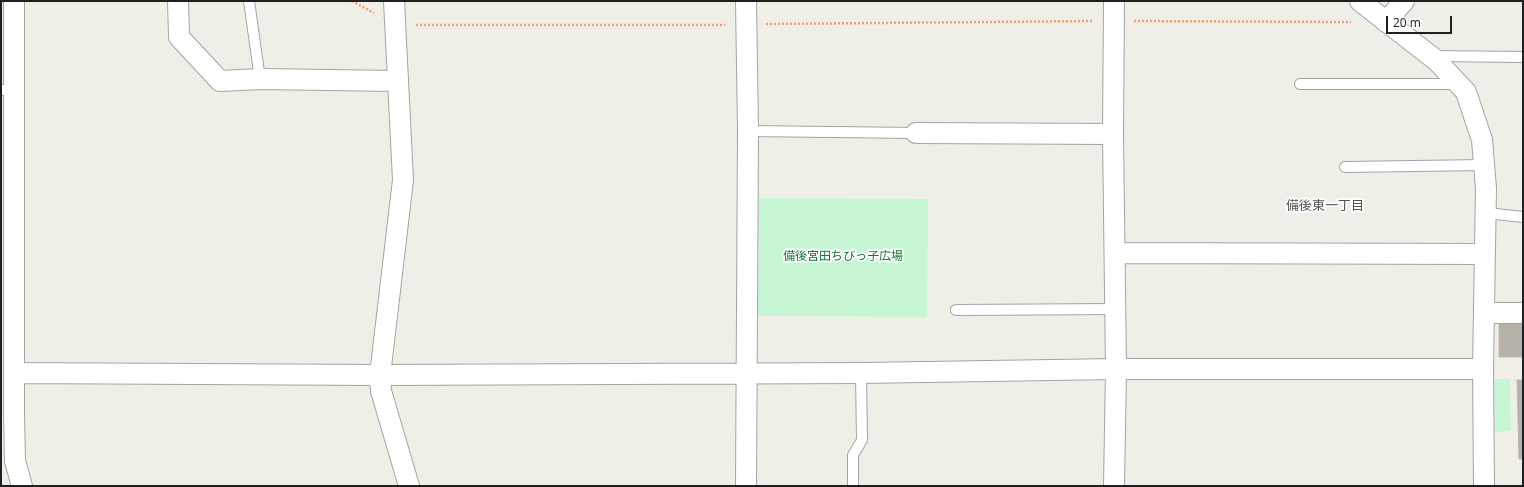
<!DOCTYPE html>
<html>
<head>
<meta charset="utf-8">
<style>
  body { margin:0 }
  #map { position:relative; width:1524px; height:487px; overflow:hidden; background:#f0efe7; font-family:"Open Sans",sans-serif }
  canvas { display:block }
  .frame { position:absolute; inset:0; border:2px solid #202020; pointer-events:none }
  .scale { position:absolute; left:1386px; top:16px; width:66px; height:18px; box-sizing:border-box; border:2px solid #202020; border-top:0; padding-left:5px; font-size:12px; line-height:14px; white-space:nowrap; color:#202020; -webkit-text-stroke:3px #fff; paint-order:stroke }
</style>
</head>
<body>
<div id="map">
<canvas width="1524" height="487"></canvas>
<div class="frame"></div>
<div class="scale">20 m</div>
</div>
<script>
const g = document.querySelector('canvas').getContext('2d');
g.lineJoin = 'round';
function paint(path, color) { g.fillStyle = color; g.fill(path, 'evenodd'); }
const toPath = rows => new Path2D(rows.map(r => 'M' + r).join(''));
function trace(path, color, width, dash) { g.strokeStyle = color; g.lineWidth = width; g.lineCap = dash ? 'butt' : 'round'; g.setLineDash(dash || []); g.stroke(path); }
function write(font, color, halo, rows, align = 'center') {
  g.font = font + ' "Open Sans","Noto Sans JP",sans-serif'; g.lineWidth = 3.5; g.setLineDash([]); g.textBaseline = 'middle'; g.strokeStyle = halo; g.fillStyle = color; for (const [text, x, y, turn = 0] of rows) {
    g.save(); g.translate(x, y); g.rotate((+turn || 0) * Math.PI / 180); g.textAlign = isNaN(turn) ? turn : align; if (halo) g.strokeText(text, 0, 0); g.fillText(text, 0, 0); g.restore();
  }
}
paint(toPath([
  [759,198,928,199,927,317,758,316],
  [1494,379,1510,379,1511,431,1495,432]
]), '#c7f6d5');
const building = toPath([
  [1499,323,1523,323,1523,357,1499,357,1499,323],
  [1517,380,1523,380,1523,459,1519,459,1517,380]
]);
paint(building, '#b5b1a9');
trace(building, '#c0b9aa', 1);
const service = toPath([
  [249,1,260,79],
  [1433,56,1523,57],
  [1300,84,1457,84],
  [1,90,14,90],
  [748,131,916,133],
  [1345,167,1484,165],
  [1486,213,1523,217],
  [956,310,1116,309],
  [853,486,853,455,862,440,861,373]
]);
const minor = toPath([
  [14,1,14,414,15,461,22,486],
  [178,1,179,37,220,81,260,79,397,81],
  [394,1,403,180,380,375,381,391,409,486],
  [746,1,748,131,746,486],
  [1360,1,1437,61,1466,92,1482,140,1486,188,1483,369,1484,486],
  [1386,22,1404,1],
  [916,133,1113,134],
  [1116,253,1485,254],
  [1484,313,1523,313],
  [14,373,380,375,861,373,1116,369,1483,369],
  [1114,486,1116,369,1113,134,1114,1]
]);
trace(service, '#a4a4a4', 12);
trace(minor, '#a4a4a4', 22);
trace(toPath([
  [352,1,374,13],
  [1134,21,1351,22],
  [766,24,1093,21],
  [416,25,725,25]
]), '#f09e77', 2.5, [2, 2]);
trace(service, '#fff', 10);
trace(minor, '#fff', 20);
write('12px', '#137832', '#fff', [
  ["備後宮田ちびっ子広場",843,257]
]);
write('13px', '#535353', '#fff', [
  ["備後東一丁目",1325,206]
]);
</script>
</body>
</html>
